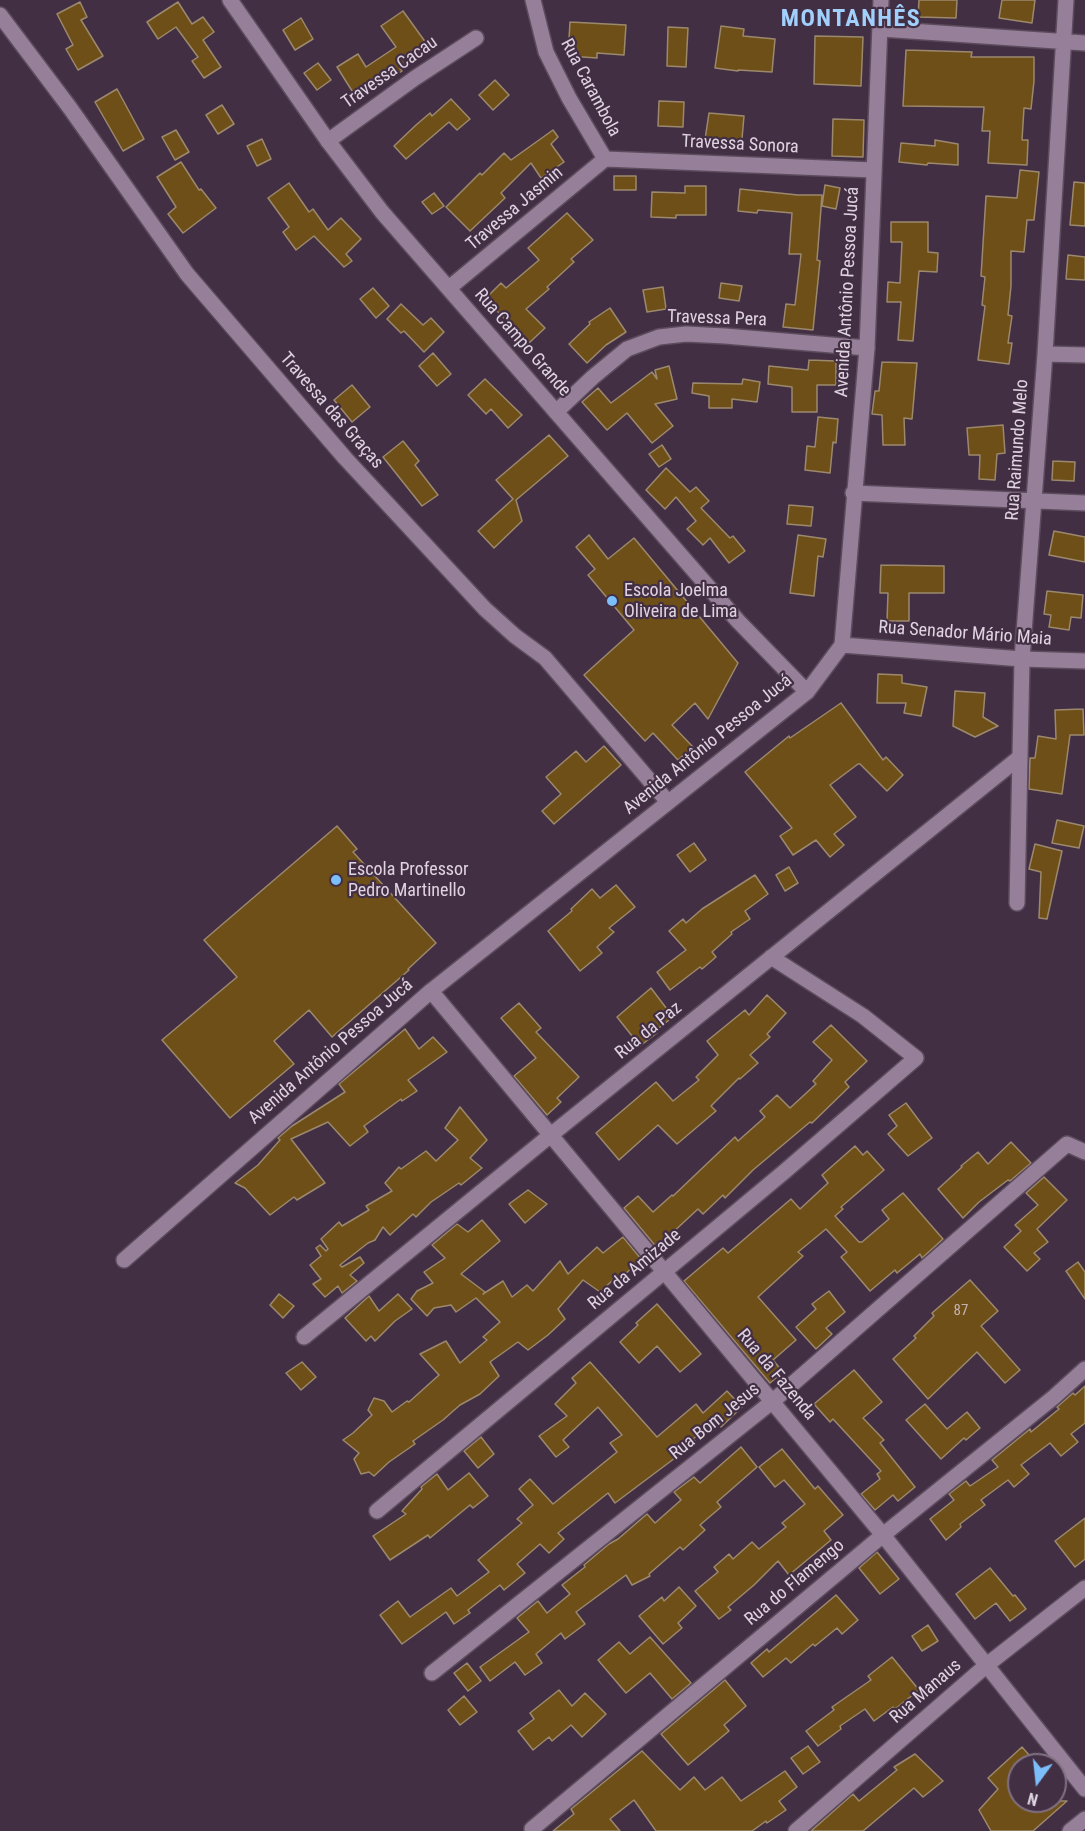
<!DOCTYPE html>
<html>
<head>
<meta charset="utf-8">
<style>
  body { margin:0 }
  #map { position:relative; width:1085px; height:1831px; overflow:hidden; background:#422f44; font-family:"Roboto Condensed",sans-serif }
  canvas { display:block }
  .north { position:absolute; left:1007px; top:1753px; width:60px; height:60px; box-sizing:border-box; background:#422f44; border:2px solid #817183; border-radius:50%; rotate:195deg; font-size:16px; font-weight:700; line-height:24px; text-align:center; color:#e0d3e1 }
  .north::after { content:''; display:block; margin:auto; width:21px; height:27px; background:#7cbef9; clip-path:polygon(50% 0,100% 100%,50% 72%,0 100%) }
</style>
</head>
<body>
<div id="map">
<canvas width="1085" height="1831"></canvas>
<div class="north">N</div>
</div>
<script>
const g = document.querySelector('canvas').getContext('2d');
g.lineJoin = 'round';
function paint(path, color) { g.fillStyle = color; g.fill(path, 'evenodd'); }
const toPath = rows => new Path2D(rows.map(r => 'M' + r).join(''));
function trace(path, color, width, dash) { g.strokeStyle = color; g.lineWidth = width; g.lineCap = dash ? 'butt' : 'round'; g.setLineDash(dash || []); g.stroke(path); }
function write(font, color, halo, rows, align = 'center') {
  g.font = font + ' "Roboto Condensed",sans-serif'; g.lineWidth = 4.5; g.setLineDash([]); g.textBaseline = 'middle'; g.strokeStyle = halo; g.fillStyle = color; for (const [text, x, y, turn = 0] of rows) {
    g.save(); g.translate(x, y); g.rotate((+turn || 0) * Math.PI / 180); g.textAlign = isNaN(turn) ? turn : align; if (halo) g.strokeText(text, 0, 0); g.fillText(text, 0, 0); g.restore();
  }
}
const building = toPath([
  [919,0,957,0,956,18,918,17,919,0],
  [1002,0,1035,0,1032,23,999,18,1002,0],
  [80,2,87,17,81,20,103,56,78,70,66,49,73,45,57,14,80,2],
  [178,2,192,24,203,17,214,32,203,40,221,67,204,78,192,61,198,57,176,27,158,39,147,22,178,2],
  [403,11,429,47,400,68,402,71,386,82,382,77,354,94,337,67,358,54,366,67,396,47,381,26,403,11],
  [301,18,313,39,295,50,283,30,301,18],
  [570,22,626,25,624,55,597,53,597,58,568,56,570,22],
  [721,26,744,29,743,36,775,39,772,72,738,70,738,71,715,68,721,26],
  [668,27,688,28,686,67,667,66,668,27],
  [815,36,863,37,861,86,814,84,815,36],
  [906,50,972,52,971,57,1034,57,1034,81,1031,109,1024,108,1022,140,1028,140,1027,165,988,163,990,131,982,131,984,107,903,106,906,50],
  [318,63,331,80,317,90,304,73,318,63],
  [495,80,509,95,493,110,479,95,495,80],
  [117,89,144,139,123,151,95,102,117,89],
  [451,99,470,119,457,130,449,122,406,159,394,146,416,125,430,113,432,116,451,99],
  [659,101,684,102,683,127,658,126,659,101],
  [222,105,234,124,218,134,206,115,222,105],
  [709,113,744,116,741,150,704,146,709,113],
  [833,119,864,120,863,157,832,156,833,119],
  [176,130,189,152,175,160,162,137,176,130],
  [553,130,558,137,551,144,564,162,541,178,531,163,501,193,505,198,470,231,446,207,480,173,482,175,504,153,511,160,553,130],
  [262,139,271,159,257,166,247,146,262,139],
  [935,140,958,144,958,165,928,163,927,165,899,162,901,143,935,146,935,140],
  [181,162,199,190,201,189,216,208,183,233,168,214,176,207,157,177,181,162],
  [1020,170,1039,172,1034,220,1027,220,1024,252,1011,251,1011,286,1008,315,1012,316,1008,343,1012,343,1009,364,978,360,985,306,982,305,985,277,981,276,986,196,1017,198,1020,170],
  [614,176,636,176,636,190,614,190,614,176],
  [1074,182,1085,183,1085,226,1070,225,1074,182],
  [289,183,309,212,313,209,328,230,341,218,361,239,346,254,352,261,344,267,314,236,296,250,283,232,289,227,268,198,289,183],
  [825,185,840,188,836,209,822,206,825,185],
  [685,186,706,186,706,215,676,215,676,218,651,217,652,192,685,193,685,186],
  [740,189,798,195,822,195,817,260,820,261,813,330,783,327,786,304,795,305,801,254,789,254,792,213,758,210,757,213,738,211,740,189],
  [434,193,444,206,432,214,422,202,434,193],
  [567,213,593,240,571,259,574,262,547,287,549,289,526,309,545,328,529,343,485,299,501,283,506,288,539,260,528,248,567,213],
  [891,222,928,222,928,252,938,253,937,272,919,271,913,341,898,340,901,302,887,302,888,282,900,283,902,242,891,242,891,222],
  [1068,255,1085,257,1085,280,1066,279,1068,255],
  [721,283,742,286,739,301,719,298,721,283],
  [663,287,666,309,647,312,643,290,663,287],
  [373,288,389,306,376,318,360,299,373,288],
  [401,304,423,325,431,318,444,332,424,352,404,331,401,333,387,319,401,304],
  [610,308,626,332,606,345,587,363,569,344,590,324,589,322,610,308],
  [433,353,451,374,437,386,419,366,433,353],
  [809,360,836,361,836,385,817,385,817,412,792,412,792,387,768,384,769,366,808,370,809,360],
  [882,362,917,363,912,419,904,418,905,445,883,445,882,415,872,414,875,391,879,391,882,362],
  [669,366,677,399,655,404,673,426,652,443,627,413,607,430,582,402,598,388,611,403,652,372,657,379,655,370,669,366],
  [485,379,522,415,508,428,491,409,486,414,468,395,485,379],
  [743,379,760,382,757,402,732,399,732,408,709,408,709,396,692,393,693,383,742,384,743,379],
  [352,385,370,407,352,422,334,400,352,385],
  [818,417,838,419,836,443,833,442,830,473,805,470,807,446,815,447,818,417],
  [1003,425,1005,453,997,454,995,480,979,479,980,455,969,455,967,428,1003,425],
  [549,435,568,456,516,500,522,521,494,548,478,531,513,499,496,480,549,435],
  [403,441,419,461,415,465,438,495,422,506,383,457,403,441],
  [662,445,671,459,659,467,649,454,662,445],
  [1053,461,1075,462,1074,481,1052,480,1053,461],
  [666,468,690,492,696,487,709,501,701,508,730,538,733,536,745,551,729,563,710,538,703,545,687,529,696,521,676,497,665,509,646,490,666,468],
  [789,505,813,507,811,526,787,524,789,505],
  [1054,531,1085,537,1085,562,1049,555,1054,531],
  [589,535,608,559,634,538,738,663,708,719,695,703,672,725,693,747,678,760,653,733,645,741,584,675,634,630,588,575,595,569,576,547,589,535],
  [798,535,826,539,823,557,818,556,814,596,790,593,798,535],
  [881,565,944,566,944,593,909,593,909,621,887,621,888,593,880,593,881,565],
  [1047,591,1083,595,1081,618,1071,617,1069,630,1049,627,1051,615,1044,614,1047,591],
  [878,674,902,675,902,683,927,687,921,716,904,713,906,703,877,703,878,674],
  [955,691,985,693,983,717,998,726,975,737,953,726,955,691],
  [841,703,883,760,886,757,903,775,887,791,860,764,858,764,830,785,856,817,834,834,844,845,830,857,816,840,793,855,780,836,792,828,745,772,789,736,790,738,841,703],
  [1083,709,1084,735,1070,735,1062,794,1029,789,1030,758,1035,758,1038,736,1056,739,1055,710,1083,709],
  [604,746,621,765,554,824,542,811,561,794,546,777,576,751,586,762,604,746],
  [1057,820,1084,826,1079,848,1052,843,1057,820],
  [337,826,357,849,353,852,436,943,408,969,409,970,332,1037,309,1010,274,1041,294,1064,230,1118,162,1040,237,977,204,940,337,826],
  [694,843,706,860,690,872,677,855,694,843],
  [1035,844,1062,851,1047,919,1039,918,1041,872,1029,869,1035,844],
  [789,867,798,883,785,891,776,875,789,867],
  [755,875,768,894,745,911,750,919,731,932,732,934,712,952,716,957,702,969,700,967,670,990,657,972,686,950,669,931,683,919,686,923,702,909,755,875],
  [616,885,635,907,609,928,614,932,597,947,602,953,580,971,548,931,572,911,571,909,592,889,600,898,616,885],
  [651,988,673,1017,655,1031,657,1033,640,1046,617,1017,651,988],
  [767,995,786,1013,767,1034,770,1037,750,1055,758,1063,740,1079,739,1078,711,1106,716,1111,677,1144,658,1125,619,1160,596,1133,656,1082,673,1101,699,1080,696,1077,718,1055,707,1041,745,1010,749,1015,767,995],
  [519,1003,541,1028,536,1032,579,1077,557,1098,561,1102,547,1115,514,1076,536,1058,501,1018,519,1003],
  [831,1025,867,1061,845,1082,849,1087,812,1123,810,1122,753,1170,725,1198,723,1195,703,1214,698,1209,671,1234,673,1236,658,1249,624,1208,638,1196,653,1212,672,1195,673,1196,735,1137,738,1141,765,1117,760,1111,777,1095,790,1108,816,1084,813,1081,832,1060,813,1042,831,1025],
  [405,1029,419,1049,433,1037,447,1052,408,1080,417,1091,402,1101,401,1099,364,1126,368,1132,350,1146,328,1122,291,1139,325,1183,297,1200,294,1197,270,1215,245,1188,235,1183,258,1165,280,1140,278,1138,292,1126,345,1092,339,1084,405,1029],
  [906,1103,932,1138,908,1156,888,1134,897,1126,889,1115,906,1103],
  [460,1107,487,1140,470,1158,482,1168,461,1185,459,1183,431,1202,416,1217,413,1214,390,1235,383,1227,375,1240,368,1243,340,1265,342,1267,360,1257,364,1263,350,1275,357,1281,342,1293,338,1286,325,1297,313,1284,321,1279,310,1265,321,1256,316,1248,320,1245,326,1251,328,1249,321,1239,339,1222,342,1226,369,1210,366,1206,392,1191,385,1183,399,1167,401,1169,426,1151,436,1161,458,1140,445,1128,460,1107],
  [1011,1142,1031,1163,1010,1181,1008,1180,979,1202,963,1218,938,1189,962,1167,961,1166,978,1152,988,1164,1011,1142],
  [855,1146,863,1155,867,1151,884,1170,841,1207,843,1209,835,1216,859,1242,862,1242,889,1219,882,1210,903,1193,943,1239,922,1258,920,1254,897,1273,895,1270,870,1291,841,1257,847,1252,826,1229,798,1252,803,1256,758,1297,796,1340,773,1360,783,1372,770,1383,684,1281,723,1248,728,1253,791,1199,800,1209,828,1183,822,1175,855,1146],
  [1044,1177,1067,1200,1037,1229,1048,1242,1034,1253,1040,1259,1027,1271,1004,1247,1021,1231,1015,1225,1038,1205,1026,1193,1044,1177],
  [528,1190,547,1204,525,1223,509,1204,528,1190],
  [482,1220,500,1241,461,1274,485,1292,483,1294,503,1281,512,1297,527,1285,533,1291,560,1261,568,1274,597,1247,603,1253,623,1237,641,1259,617,1282,614,1279,600,1292,583,1280,558,1309,565,1319,548,1335,528,1350,518,1342,490,1362,499,1376,480,1394,460,1405,443,1420,413,1441,415,1444,389,1462,374,1476,369,1472,361,1474,354,1459,359,1453,343,1440,353,1433,372,1415,368,1410,374,1398,384,1401,392,1412,407,1401,409,1402,439,1375,420,1354,446,1341,460,1363,487,1340,483,1337,500,1322,476,1298,456,1312,451,1305,434,1308,427,1316,411,1299,417,1291,433,1283,424,1272,445,1258,432,1245,457,1224,468,1232,482,1220],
  [1078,1262,1085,1272,1085,1299,1066,1271,1078,1262],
  [970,1280,998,1311,981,1326,1020,1370,1005,1383,977,1352,928,1399,893,1359,916,1338,914,1336,934,1316,932,1313,970,1280],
  [829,1291,845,1312,826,1328,832,1334,816,1349,796,1327,816,1309,812,1304,829,1291],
  [279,1294,294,1306,283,1318,270,1305,279,1294],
  [398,1294,412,1309,395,1321,375,1341,371,1336,366,1341,345,1318,369,1296,379,1311,398,1294],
  [657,1304,701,1354,680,1372,657,1346,639,1363,620,1342,638,1325,636,1323,657,1304],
  [302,1362,316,1377,301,1390,286,1373,302,1362],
  [590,1362,657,1437,696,1404,703,1413,727,1391,742,1407,721,1427,715,1421,693,1439,695,1441,679,1455,615,1503,608,1493,558,1533,564,1539,549,1553,540,1544,517,1564,525,1573,504,1590,500,1585,468,1610,470,1613,454,1624,446,1612,402,1644,380,1615,398,1601,410,1617,451,1588,457,1596,489,1572,478,1560,522,1523,517,1519,533,1505,519,1489,530,1479,553,1504,617,1452,610,1443,622,1435,598,1407,563,1440,569,1447,556,1457,539,1436,567,1416,555,1404,576,1383,572,1378,590,1362],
  [854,1370,882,1402,863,1418,884,1440,880,1443,915,1487,898,1501,893,1495,875,1510,861,1494,880,1479,877,1474,881,1471,833,1419,830,1422,814,1404,854,1370],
  [1085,1386,1085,1423,1071,1434,1078,1442,1061,1456,1050,1443,1021,1465,1029,1474,1014,1487,1008,1480,981,1500,985,1505,960,1524,961,1527,946,1540,930,1519,954,1500,949,1494,966,1481,970,1486,998,1467,992,1460,1030,1429,1031,1432,1059,1409,1057,1407,1073,1393,1075,1395,1085,1386],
  [925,1404,947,1429,967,1412,980,1428,966,1440,964,1438,941,1459,906,1420,925,1404],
  [481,1437,494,1454,478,1468,464,1451,481,1437],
  [741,1447,757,1467,717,1502,721,1507,700,1525,705,1530,683,1550,680,1547,649,1574,650,1576,632,1585,626,1575,576,1612,585,1624,565,1639,561,1633,536,1654,542,1663,525,1675,515,1662,490,1681,480,1667,529,1632,517,1618,538,1601,547,1613,570,1594,562,1585,585,1567,584,1565,609,1544,618,1539,647,1514,655,1523,681,1500,674,1492,694,1477,700,1483,741,1447],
  [782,1449,815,1489,818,1486,843,1515,824,1531,831,1540,789,1575,778,1561,754,1585,728,1607,731,1610,719,1619,695,1591,718,1572,714,1567,729,1554,733,1559,752,1542,759,1549,786,1527,782,1523,805,1504,784,1480,775,1487,759,1467,782,1449],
  [469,1473,488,1496,473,1508,470,1505,430,1538,428,1535,390,1560,373,1536,406,1514,402,1511,422,1489,421,1487,437,1474,448,1490,469,1473],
  [1085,1518,1085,1559,1075,1567,1055,1541,1085,1518],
  [877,1552,899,1579,880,1594,859,1568,877,1552],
  [990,1568,1013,1596,1015,1595,1026,1609,1010,1621,996,1603,975,1619,956,1594,990,1568],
  [679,1587,696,1606,678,1623,682,1628,663,1644,639,1616,662,1597,664,1601,679,1587],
  [836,1595,858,1620,842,1634,837,1628,815,1646,813,1644,791,1663,786,1658,763,1677,751,1663,767,1649,769,1652,836,1595],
  [928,1625,938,1641,922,1651,912,1636,928,1625],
  [650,1637,691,1683,672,1699,650,1673,626,1693,598,1660,619,1642,630,1654,650,1637],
  [892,1657,919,1690,895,1709,893,1707,874,1721,865,1709,840,1726,841,1729,818,1746,806,1731,834,1710,832,1707,871,1680,868,1676,892,1657],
  [467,1663,481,1681,468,1691,454,1673,467,1663],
  [725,1680,746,1706,724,1725,729,1731,688,1765,661,1734,725,1680],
  [559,1690,572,1706,585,1693,606,1714,582,1737,571,1725,552,1741,549,1737,533,1750,518,1731,534,1719,530,1713,559,1690],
  [464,1696,477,1712,460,1725,448,1710,464,1696],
  [808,1746,820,1762,803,1774,791,1758,808,1746],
  [1022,1747,1038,1765,1019,1765,1019,1801,1067,1801,1033,1831,991,1831,979,1810,998,1789,988,1778,1022,1747],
  [642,1751,680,1790,694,1777,705,1790,722,1777,741,1801,785,1771,797,1787,779,1801,786,1810,767,1823,766,1821,752,1831,656,1831,634,1800,610,1819,620,1831,553,1831,574,1814,571,1809,642,1751],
  [915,1754,943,1781,923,1797,914,1788,863,1831,811,1831,853,1794,859,1801,897,1770,894,1767,915,1754]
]);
paint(building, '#6e4f18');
trace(building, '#9c896d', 1.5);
const minor = toPath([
  [533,0,546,52,569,98,605,159],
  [0,15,70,108,187,274,345,458,485,609,515,636,545,658,668,802],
  [881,29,1085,43],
  [328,141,415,78,476,38],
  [605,159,873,170],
  [449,288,605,159],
  [1045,354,1085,355],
  [556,412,593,377,627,349,659,337,686,334,725,336,867,348],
  [853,493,1085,503],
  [1017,903,1022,659,1045,354,1066,0],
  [431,991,883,1535,1085,1789],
  [304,1337,552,1134,1020,757],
  [377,1511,784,1172,916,1058,863,1016,771,957],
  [432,1673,773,1401,1067,1144,1085,1152],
  [532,1829,883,1535,1054,1397,1085,1369],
  [796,1831,988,1664,1085,1588],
  [1070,1831,1085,1819]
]);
const tertiary = toPath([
  [230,0,328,141,382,212,738,621,807,692],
  [842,645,1022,659,1085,661],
  [124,1260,431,991,807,692,842,645,867,348,881,0]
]);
trace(minor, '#5c4b5d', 18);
trace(tertiary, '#5c4b5d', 18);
trace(minor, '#967f98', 15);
trace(tertiary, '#967f98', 15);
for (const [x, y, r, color] of [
  [612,601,6,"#7cbef9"],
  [336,880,6,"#7cbef9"]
]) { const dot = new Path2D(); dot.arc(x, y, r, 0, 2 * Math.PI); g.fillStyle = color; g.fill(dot); trace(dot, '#422f44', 2); }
write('15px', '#c4b2af', null, [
  ["87",961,1311]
]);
write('18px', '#e0d3e1', '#422f44', [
  ["Travessa Cacau",390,73,-35],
  ["Rua Carambola",590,88,62],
  ["Travessa Sonora",740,145,3],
  ["Travessa Jasmin",515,209,-40],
  ["Avenida Antônio Pessoa Jucá",848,292,-87],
  ["Travessa Pera",717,319,2],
  ["Rua Campo Grande",522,343,49],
  ["Travessa das Graças",331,411,49],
  ["Rua Raimundo Melo",1018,450,-86],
  ["Rua Senador Mário Maia",965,634,4],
  ["Avenida Antônio Pessoa Jucá",708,745,-39],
  ["Rua da Paz",649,1031,-39],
  ["Avenida Antônio Pessoa Jucá",331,1052,-41],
  ["Rua da Amizade",635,1270,-40],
  ["Rua da Fazenda",776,1375,50],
  ["Rua Bom Jesus",715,1422,-39],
  ["Rua do Flamengo",795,1583,-40],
  ["Rua Manaus",926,1692,-41]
]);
write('18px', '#e0d3e1', '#422f44', [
  ["Escola Joelma",624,591],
  ["Oliveira de Lima",624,612],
  ["Escola Professor",348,870],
  ["Pedro Martinello",348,891]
], 'left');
g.letterSpacing = '1.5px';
write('bold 24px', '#a1d0fd', '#422f44', [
  ["MONTANHÊS",851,20]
]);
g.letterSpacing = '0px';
</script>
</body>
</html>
